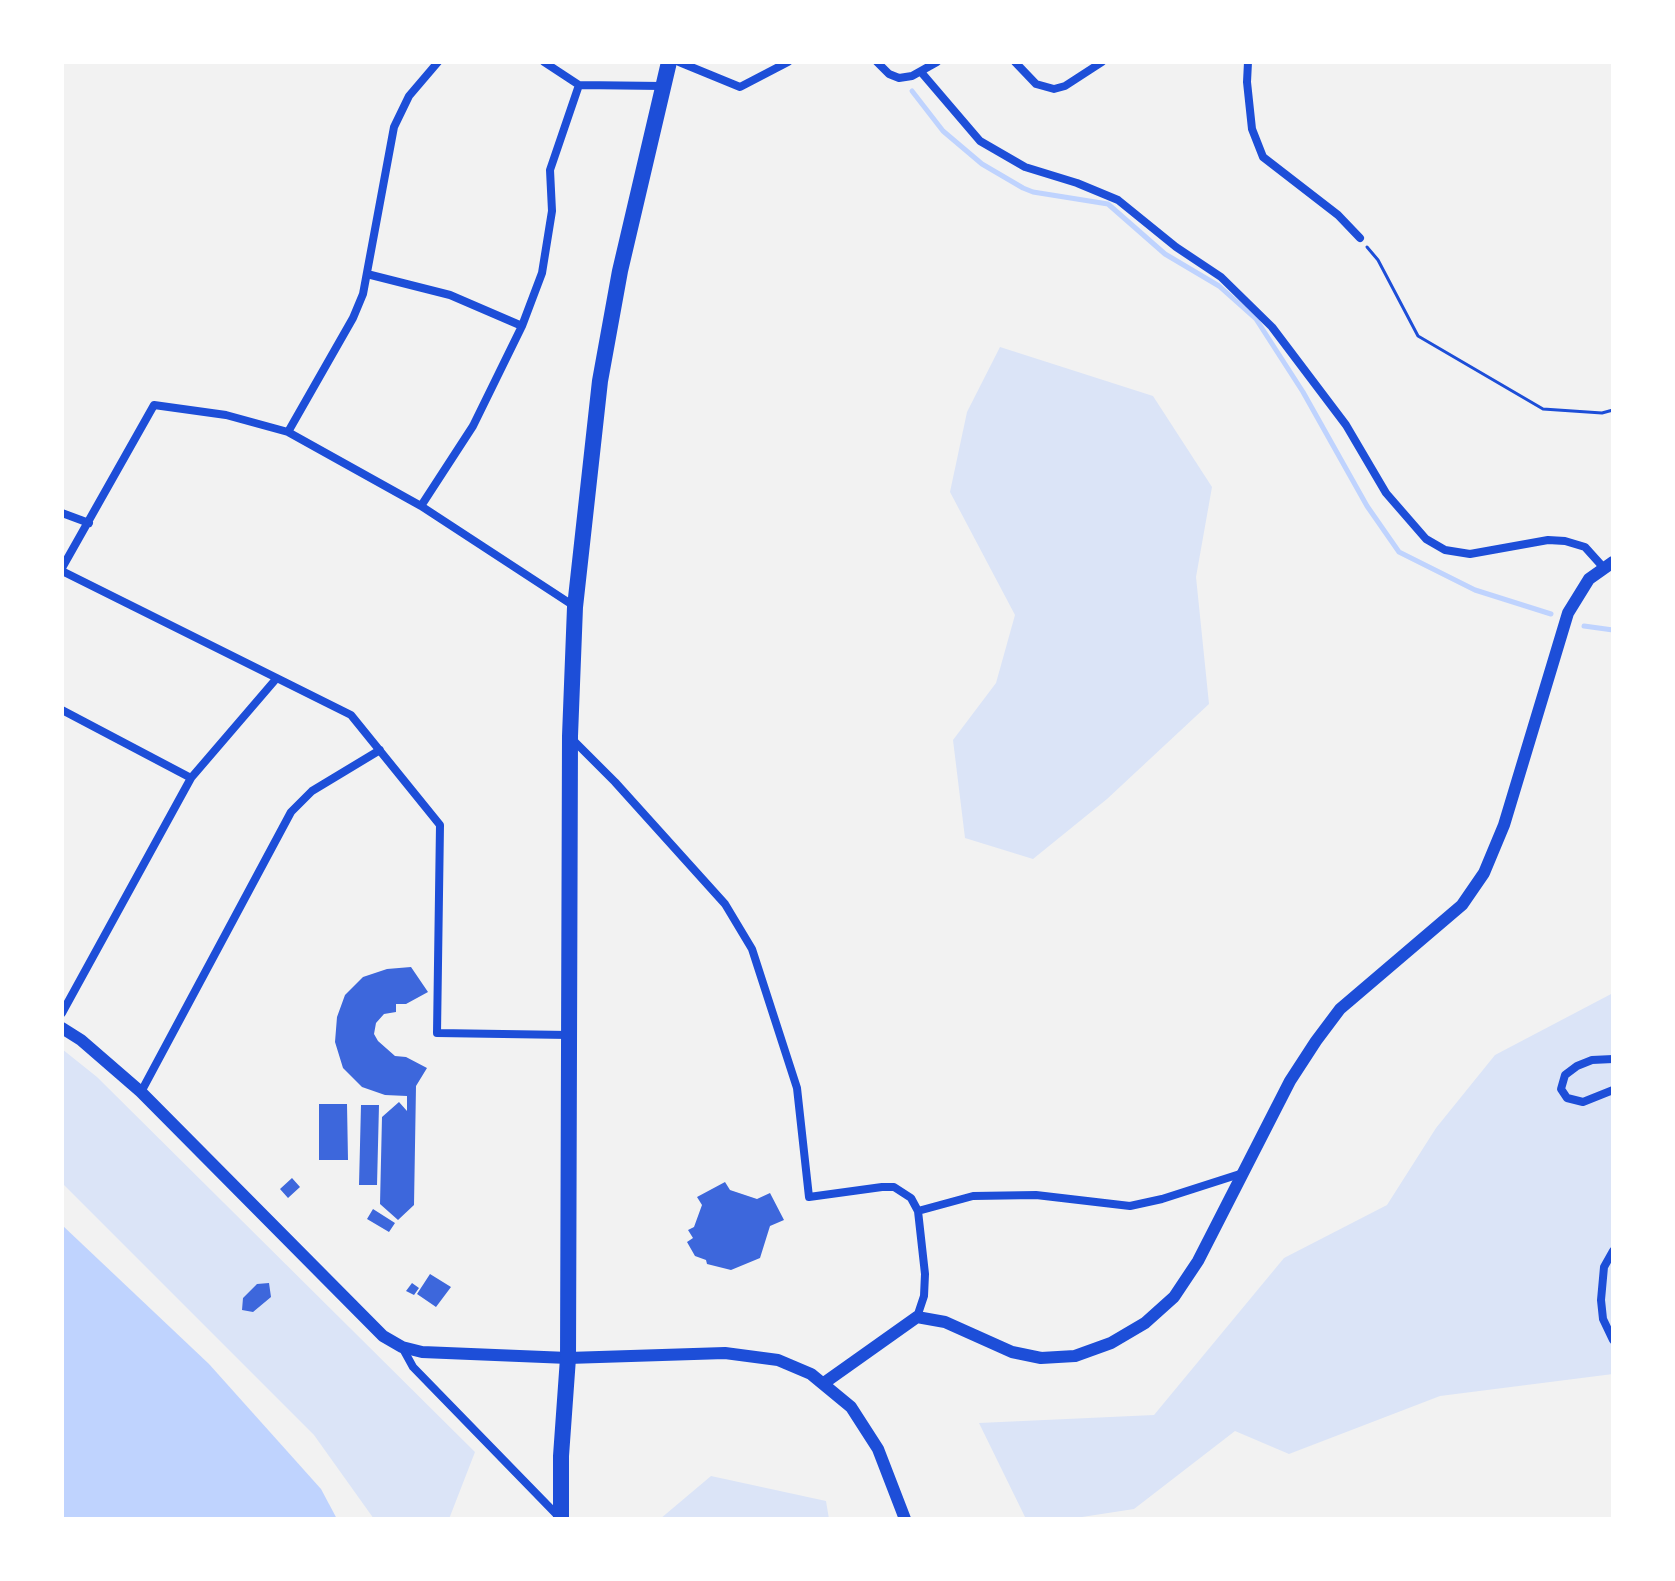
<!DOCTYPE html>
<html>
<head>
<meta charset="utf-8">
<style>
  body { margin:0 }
  #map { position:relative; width:1675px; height:1581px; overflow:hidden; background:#f2f2f2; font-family:"Noto Serif",serif }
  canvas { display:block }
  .frame { position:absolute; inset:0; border:64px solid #fff; pointer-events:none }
</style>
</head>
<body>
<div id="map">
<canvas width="1675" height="1581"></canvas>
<div class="frame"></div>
</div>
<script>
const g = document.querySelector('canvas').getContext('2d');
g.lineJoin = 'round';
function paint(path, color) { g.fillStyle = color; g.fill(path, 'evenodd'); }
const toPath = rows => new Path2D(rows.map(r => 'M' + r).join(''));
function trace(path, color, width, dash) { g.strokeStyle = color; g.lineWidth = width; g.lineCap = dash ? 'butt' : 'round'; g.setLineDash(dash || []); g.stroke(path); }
paint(toPath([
  [1000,347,1153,396,1212,487,1196,577,1209,704,1107,799,1033,859,965,838,953,740,996,683,1015,615,950,492,967,412],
  [1613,993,1613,1374,1440,1396,1289,1454,1235,1431,1134,1509,1069,1519,1026,1519,979,1423,1154,1415,1284,1258,1387,1205,1436,1128,1495,1055],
  [62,1049,97,1077,475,1452,449,1519,374,1519,314,1435,62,1183],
  [711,1476,826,1501,829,1519,660,1519]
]), '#dbe4f7');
paint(toPath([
  [62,1225,209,1364,321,1489,337,1519,62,1519]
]), '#bfd3fe');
trace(toPath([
  [912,91,943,131,982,164,1023,188,1033,192,1108,204,1165,254,1219,286,1256,319,1303,392,1367,506,1399,552,1475,590,1551,614],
  [1584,626,1613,630]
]), '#bfd3fe', 5);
paint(toPath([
  [411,967,428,992,406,1004,396,1004,396,1012,384,1014,376,1023,374,1034,378,1041,395,1056,406,1057,427,1068,416,1086,414,1205,398,1220,380,1204,382,1117,399,1102,407,1111,407,1096,385,1095,362,1087,343,1068,335,1042,337,1017,345,995,363,977,387,969],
  [319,1104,347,1104,348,1160,319,1160],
  [361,1105,379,1105,377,1185,359,1185],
  [292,1178,300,1187,288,1198,280,1189],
  [725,1182,730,1190,757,1199,770,1193,784,1220,770,1226,760,1258,731,1270,707,1264,706,1260,695,1256,687,1242,693,1238,688,1230,694,1227,702,1205,697,1197],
  [373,1209,395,1223,389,1232,367,1219],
  [430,1274,451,1287,436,1307,417,1294],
  [269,1283,271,1297,253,1312,242,1310,243,1298,257,1284],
  [412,1283,419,1288,414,1295,406,1291]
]), '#3d67dc');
trace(toPath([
  [1367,247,1378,260,1418,336,1543,409,1602,413,1613,410]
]), '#1d4ed8', 3);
trace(toPath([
  [544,62,579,85,662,86],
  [679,62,740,87,788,62],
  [877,62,889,74,899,78,912,76,937,62],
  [1015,62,1036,84,1054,89,1065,86,1102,62],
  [1248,62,1247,82,1252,129,1263,157,1338,215,1360,238],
  [921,72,980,141,1025,167,1077,183,1118,200,1176,247,1221,277,1272,327,1346,425,1386,493,1426,539,1445,550,1470,554,1548,540,1565,541,1585,547,1603,567],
  [367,274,450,295,522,326],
  [288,432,353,318,363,294,394,127,409,96,438,62],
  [421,506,473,426,522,326,542,273,552,211,550,170,579,85],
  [62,513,89,523],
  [62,568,154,405,226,415,288,432,421,506,574,606],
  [62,571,351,715,440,825,437,1033,569,1035],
  [62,710,191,778],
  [570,737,615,782,725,904,752,949,797,1088,809,1197,882,1187,894,1187,911,1198,918,1211,925,1274,924,1296,917,1317],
  [62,1013,191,778,276,679],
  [1613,1059,1592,1060,1577,1066,1565,1075,1561,1089,1567,1098,1583,1102,1613,1090],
  [141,1092,291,812,312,791,380,750],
  [918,1211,973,1196,1036,1195,1130,1206,1162,1199,1243,1173],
  [1613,1251,1604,1267,1601,1300,1603,1319,1613,1340],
  [402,1347,413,1367,560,1518]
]), '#1d4ed8', 8);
trace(toPath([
  [62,1028,81,1040,141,1092,383,1336,402,1347,422,1352,568,1358,725,1353,778,1360,811,1374,851,1407,878,1449,905,1519],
  [824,1383,917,1317,945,1322,1012,1352,1041,1358,1075,1356,1111,1343,1145,1323,1174,1297,1198,1261,1290,1081,1316,1041,1340,1009,1462,905,1484,873,1504,825,1568,613,1589,579,1613,562]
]), '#1d4ed8', 12);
trace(toPath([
  [561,1519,561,1456,568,1358,570,736,575,607,600,381,620,271,669,62]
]), '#1d4ed8', 16);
</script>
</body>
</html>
